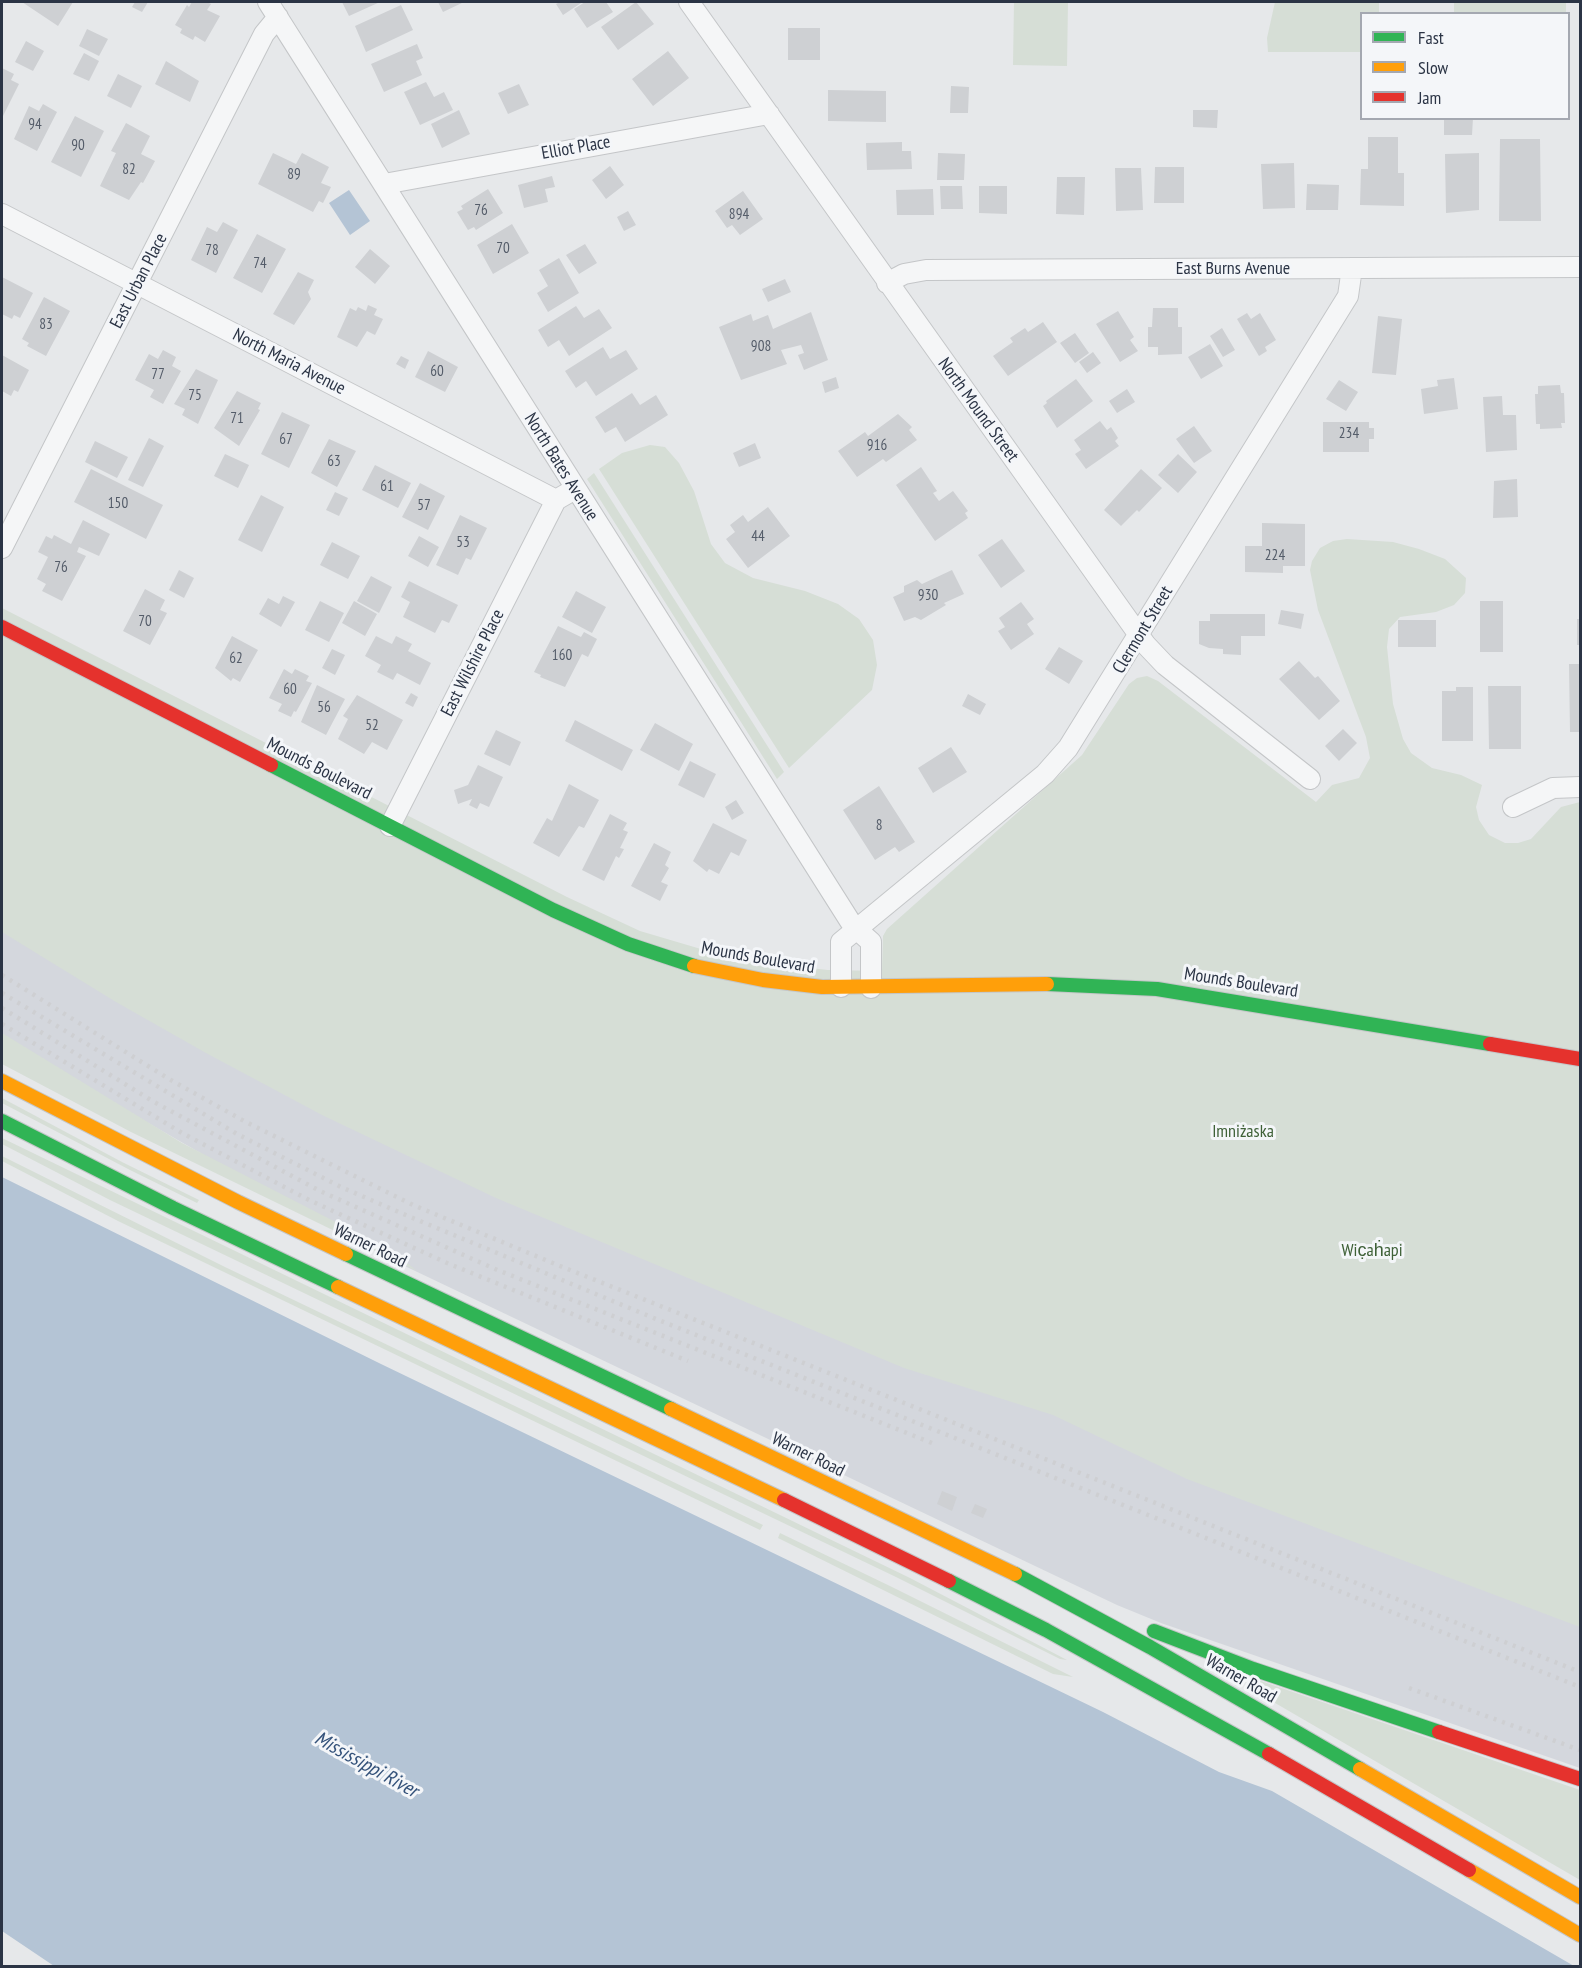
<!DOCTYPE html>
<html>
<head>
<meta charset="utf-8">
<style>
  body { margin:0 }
  #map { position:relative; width:1582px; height:1968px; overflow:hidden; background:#e6e8ea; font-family:"PT Sans Narrow",sans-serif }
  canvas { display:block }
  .frame { position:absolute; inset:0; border:3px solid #2b3445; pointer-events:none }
  .legend { position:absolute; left:1360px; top:12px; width:210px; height:108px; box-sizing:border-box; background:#f4f6f9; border:2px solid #a4a8b1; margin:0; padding:8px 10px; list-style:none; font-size:18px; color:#2b3445 }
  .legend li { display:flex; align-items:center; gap:12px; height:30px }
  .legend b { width:30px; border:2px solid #a4a8b1 }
</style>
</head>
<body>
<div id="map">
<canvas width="1582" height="1968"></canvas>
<div class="frame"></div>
<ul class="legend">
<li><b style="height:8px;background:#30b455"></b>Fast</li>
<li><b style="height:8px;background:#ff9f0a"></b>Slow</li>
<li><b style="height:8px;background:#e5322d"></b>Jam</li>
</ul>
</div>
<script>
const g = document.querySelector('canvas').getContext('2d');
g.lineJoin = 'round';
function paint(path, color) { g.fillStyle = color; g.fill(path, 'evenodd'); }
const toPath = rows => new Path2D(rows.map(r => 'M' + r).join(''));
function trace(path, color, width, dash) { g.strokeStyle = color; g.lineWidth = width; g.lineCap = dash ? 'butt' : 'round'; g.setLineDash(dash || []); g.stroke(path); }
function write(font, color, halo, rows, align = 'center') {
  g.font = font + ' "PT Sans Narrow",sans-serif'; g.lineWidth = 6; g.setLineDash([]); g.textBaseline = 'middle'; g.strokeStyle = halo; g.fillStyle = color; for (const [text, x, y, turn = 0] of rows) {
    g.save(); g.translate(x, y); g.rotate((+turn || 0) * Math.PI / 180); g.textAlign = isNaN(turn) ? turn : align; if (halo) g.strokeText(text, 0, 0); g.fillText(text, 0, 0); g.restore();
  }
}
paint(toPath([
  [2,918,1580,1613,1580,1768,1161,1623,1117,1605,390,1259,303,1212,2,1039]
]), '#d4d7dd');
paint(toPath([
  [1014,2,1068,2,1067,66,1013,65],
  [1275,2,1379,2,1379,13,1362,14,1361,52,1268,52,1267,38],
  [1454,2,1566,2,1566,13,1454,13],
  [650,445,665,447,679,463,694,491,711,544,725,563,753,578,805,591,838,604,859,619,873,640,877,665,872,690,789,768,599,469,622,453],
  [594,473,784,772,777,779,587,479],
  [1347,539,1393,542,1419,549,1445,559,1466,578,1465,593,1454,605,1436,612,1400,617,1389,629,1387,647,1393,704,1403,739,1411,753,1432,768,1461,775,1482,785,1476,807,1479,820,1489,835,1505,843,1518,843,1531,839,1561,807,1580,802,1580,1627,1187,1479,1053,1415,904,1368,496,1198,322,1115,206,1053,116,1002,2,932,2,608,567,897,640,931,711,952,764,963,828,970,882,971,883,936,887,929,1082,755,1129,684,1137,678,1147,676,1158,681,1316,802,1332,785,1359,778,1370,758,1366,737,1318,610,1310,570,1312,561,1320,548,1333,541],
  [2,1033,182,1143,392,1251,417,1271,131,1132,2,1064],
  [2,1098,122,1162,199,1200,197,1203,130,1170,2,1103],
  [2,1138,910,1578,1067,1660,1060,1659,896,1577,110,1200,2,1144],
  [2,1156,225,1267,763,1525,760,1530,118,1221,2,1161],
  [780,1533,892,1587,1073,1677,1053,1674,778,1538],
  [1255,1679,1580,1790,1580,1880,1251,1689]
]), '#d6ded6');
paint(toPath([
  [349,190,370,221,350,235,329,203],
  [2,1177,381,1364,1103,1712,1219,1772,1272,1791,1574,1966,54,1966,2,1931]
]), '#b4c4d5');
paint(toPath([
  [22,2,73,2,58,26],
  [135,2,148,2,142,12,132,7],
  [192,2,207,2,211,4,207,10,220,16,205,42,195,36,193,40,180,33,182,29,175,25,187,5,189,7],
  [342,2,380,2,349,16],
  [438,2,464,2,443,12],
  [560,2,580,2,581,3,563,15,556,4],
  [585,2,606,2,613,12,587,28,574,9],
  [636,2,654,24,618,50,601,27],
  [401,5,413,30,366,52,355,26],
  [788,28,820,28,820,60,788,60],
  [87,29,108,39,99,56,79,46],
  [26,41,44,51,33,71,15,62],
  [417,44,423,58,416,61,422,75,384,92,371,64],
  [668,51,689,78,653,106,632,79],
  [84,53,99,61,89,81,73,74],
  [166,61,199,81,190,102,155,84],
  [2,68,14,74,11,80,19,84,2,118],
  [118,74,142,86,131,108,107,96],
  [426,82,434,97,444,92,453,110,420,125,404,92],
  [519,84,529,105,508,114,498,93],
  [951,86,969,87,968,113,950,113],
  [828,90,886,91,886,122,828,121],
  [43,104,57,112,37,151,14,139,29,106,39,111],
  [459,110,470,134,442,148,431,124],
  [1193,110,1218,110,1217,128,1193,127],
  [75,116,104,131,81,177,51,162],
  [1444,118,1473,118,1472,135,1444,135],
  [126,123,150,136,141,154,155,161,143,183,141,182,129,200,100,186,116,153,111,151],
  [1368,137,1398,137,1398,173,1404,173,1404,206,1360,205,1361,169,1368,169],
  [1500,139,1540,139,1541,221,1499,221],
  [902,142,902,151,911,151,912,169,867,170,866,143],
  [273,153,296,164,302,153,329,167,321,183,331,187,323,203,319,201,313,212,258,184],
  [938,153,965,154,964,180,937,180],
  [1479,153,1479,210,1446,213,1445,154],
  [1294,163,1295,208,1263,209,1261,164],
  [610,166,624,185,606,199,592,180],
  [1155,167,1184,167,1184,203,1154,203],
  [1115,168,1141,168,1143,210,1116,211],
  [552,176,555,187,545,189,548,202,524,208,518,185],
  [1057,177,1085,177,1084,215,1056,214],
  [1307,184,1339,185,1338,210,1306,210],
  [940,186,962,186,963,209,941,209],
  [979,186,1007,186,1007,214,979,213],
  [488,189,503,213,476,230,474,227,468,230,457,212,463,209,461,206],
  [933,189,934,215,897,215,896,190],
  [743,191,763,219,740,235,732,225,727,228,715,211],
  [628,211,636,225,624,231,617,217],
  [223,222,238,230,216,273,191,260,207,227,217,232],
  [512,224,529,253,493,274,477,245],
  [257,234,286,249,262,293,233,278],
  [585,244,597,263,579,274,566,255],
  [370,249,390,266,375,284,355,267],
  [559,258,579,293,548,312,537,293,548,286,539,270],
  [298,272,314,280,308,292,311,299,294,325,273,314],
  [2,277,33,293,20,318,14,315,12,319,2,314],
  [785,279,791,292,768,302,762,289],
  [44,297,70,311,46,356,27,346,29,343,22,339],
  [368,305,377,309,374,315,383,319,375,335,367,331,357,347,337,337,350,308,356,311,358,307,366,311],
  [576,306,584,318,599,309,612,328,569,356,559,340,548,347,538,330],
  [1153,308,1178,308,1178,327,1182,327,1182,354,1158,355,1158,347,1148,347,1148,327,1152,327],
  [1118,311,1134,337,1130,340,1138,351,1120,362,1096,324],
  [811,312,828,360,804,370,798,355,804,353,801,345,781,350,787,364,741,380,719,327,751,314,753,321,768,315,773,329],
  [1247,313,1251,319,1260,313,1276,340,1265,347,1267,351,1259,356,1237,319],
  [1378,316,1402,319,1396,375,1372,373],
  [1043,322,1057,342,1008,376,993,356,1013,342,1010,338,1025,328,1028,332],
  [1222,328,1235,350,1223,357,1210,336],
  [1075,333,1089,353,1075,363,1060,343],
  [1210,344,1223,366,1201,379,1188,357],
  [603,347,610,359,626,350,638,369,596,396,586,381,576,388,565,371],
  [163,350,176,357,172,366,181,371,163,404,150,397,154,390,135,380,149,354,158,359],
  [428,351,458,367,445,392,415,377],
  [1093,352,1101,363,1087,373,1079,362],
  [2,355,29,370,18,392,14,390,11,396,2,391],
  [401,356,409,360,405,369,396,364],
  [196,369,218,380,198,424,182,415,185,409,174,404],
  [836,377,839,388,825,393,822,382],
  [1454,378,1458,409,1424,414,1421,389,1438,386,1437,380],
  [1076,379,1093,401,1057,428,1043,406,1047,403,1046,401],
  [1339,380,1358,392,1346,411,1326,399],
  [1560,385,1561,393,1564,393,1565,423,1561,423,1562,428,1540,429,1540,424,1536,424,1535,394,1538,394,1538,386],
  [1127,389,1135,402,1117,413,1109,401],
  [237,391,261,403,258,409,260,410,239,446,214,428],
  [632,393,640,405,656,395,668,415,625,442,616,427,605,433,595,417],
  [1502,396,1503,415,1516,415,1517,450,1486,452,1483,397],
  [282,412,310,425,289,468,261,454],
  [898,414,912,427,909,430,917,440,886,462,883,459,857,477,838,451,865,432,868,436],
  [1100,421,1107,430,1111,427,1118,438,1115,441,1119,446,1086,469,1075,454,1081,450,1074,440],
  [1323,422,1369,422,1369,428,1374,428,1374,439,1369,439,1369,452,1323,452],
  [1194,426,1212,451,1194,463,1176,439],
  [149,438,164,446,143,487,128,480],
  [329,439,356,451,337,487,311,473],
  [95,441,128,457,117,478,85,462],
  [755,443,761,458,739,467,733,453],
  [225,454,249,465,238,488,214,476],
  [1178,454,1197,472,1178,493,1158,475],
  [375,465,411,483,398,508,362,490],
  [921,467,937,491,933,493,939,501,953,491,968,511,965,513,968,518,935,541,896,485],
  [91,469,163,505,146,539,74,502],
  [1141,469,1162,488,1139,512,1137,510,1121,526,1104,510],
  [1517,479,1518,517,1493,518,1494,481],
  [420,483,445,496,428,530,402,517],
  [335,492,348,498,339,516,326,510],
  [261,495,284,507,262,552,238,540],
  [768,507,790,536,748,568,726,539,735,532,730,525,743,515,748,522],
  [460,515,487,528,471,560,466,558,458,575,436,565],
  [83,520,110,534,99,556,79,547,77,552,86,556,62,601,42,591,46,584,37,579,48,557,38,552,46,536,52,539,54,535,71,544],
  [1262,523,1305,524,1305,566,1283,566,1283,573,1245,572,1245,546,1262,546],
  [419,536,439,547,428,567,408,556],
  [1002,539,1025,571,1001,588,978,555],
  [332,542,360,556,348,579,320,565],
  [179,570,194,578,184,598,169,590],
  [952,570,964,594,944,603,946,605,921,620,915,617,904,621,893,597,904,592,904,586,917,580,922,584],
  [371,576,392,587,379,613,357,601],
  [409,581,458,605,449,623,442,620,435,633,403,617,410,602,401,597],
  [145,589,165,600,160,610,167,613,150,645,123,631],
  [576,591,606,607,592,633,562,617],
  [283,596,295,602,281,627,259,614,268,598,279,604],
  [320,601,344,613,329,642,305,630],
  [354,601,377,614,365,636,342,623],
  [1480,601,1503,601,1503,652,1480,652],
  [1021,602,1034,619,1027,624,1034,634,1011,650,998,631,1005,627,999,618],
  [1281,610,1304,614,1301,629,1278,624],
  [1210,614,1265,614,1265,636,1241,636,1241,655,1223,654,1223,649,1209,648,1199,644,1199,621,1210,621],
  [1577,619,1580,619,1580,645,1577,645],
  [1398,620,1436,620,1436,647,1398,647],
  [558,626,581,637,584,632,597,639,588,657,582,654,565,687,540,677,541,675,534,672],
  [232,636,258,650,240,682,233,678,231,681,215,668],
  [376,636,392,644,396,636,412,644,408,651,431,663,420,685,397,673,393,680,377,672,381,665,365,656],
  [1059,647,1083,661,1069,684,1045,669],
  [332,649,345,655,335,675,322,668],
  [1299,661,1315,678,1318,676,1340,701,1319,720,1279,679],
  [1569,664,1580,664,1580,732,1570,732],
  [284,669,292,674,295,669,309,676,306,681,312,683,296,712,294,711,291,717,278,711,282,704,269,698],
  [317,685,345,699,326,735,301,722],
  [1488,686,1521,686,1521,749,1489,749],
  [1456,687,1473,687,1473,741,1442,741,1442,691,1456,691],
  [411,693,418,697,413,707,405,703],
  [968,694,986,704,980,715,962,706],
  [357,695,403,720,387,750,372,742,364,754,338,739,348,719,343,716],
  [575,720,633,750,622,771,565,741],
  [655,723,693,744,679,771,640,750],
  [1343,729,1357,743,1339,761,1325,746],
  [496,730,521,742,510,766,484,754],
  [951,747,967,772,933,793,918,768],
  [690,761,716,774,704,798,678,785],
  [478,765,503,777,489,807,480,803,477,809,469,805,472,799,458,804,454,790,468,785],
  [569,784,599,800,584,828,579,826,559,857,533,843,547,818,552,821],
  [879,786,915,842,899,852,895,847,875,860,843,810],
  [736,800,744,813,732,820,725,807],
  [610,814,627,823,623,830,628,832,620,848,624,849,619,858,616,856,604,881,582,870],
  [713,823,747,840,739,856,731,852,719,874,709,869,707,872,693,861],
  [654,843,671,852,665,865,669,868,661,882,668,885,660,901,631,886],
  [942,1491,957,1497,952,1511,937,1504],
  [975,1504,987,1509,983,1518,971,1513]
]), '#ced0d3');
const street = toPath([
  [268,2,853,926,871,942,871,988],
  [689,2,1146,645,1165,665,1310,779],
  [384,184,769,114],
  [2,214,556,500,575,489],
  [887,283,904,274,926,270,1580,267],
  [2,548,264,34,278,17],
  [1513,807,1553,788,1580,787],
  [390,826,556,500],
  [841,987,841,942,1045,774,1068,748,1348,296,1352,268]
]);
const fast = toPath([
  [271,765,553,910,628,944,694,966],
  [1047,984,1157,989,1490,1044],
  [2,1121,173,1208,338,1287],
  [346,1254,671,1409],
  [1015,1574,1150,1647,1360,1769],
  [949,1581,1046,1630,1269,1754],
  [1154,1631,1253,1669,1439,1732]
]);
const slow = toPath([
  [694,966,763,980,822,987,1047,984],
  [2,1081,238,1202,346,1254],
  [338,1287,784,1500],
  [671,1409,1015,1574],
  [1360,1769,1580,1897],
  [1469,1870,1580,1935]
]);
const jam = toPath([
  [2,627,271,765],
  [1490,1044,1580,1059],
  [784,1500,949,1581],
  [1439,1732,1580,1779],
  [1269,1754,1469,1870]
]);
trace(street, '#c4c6c8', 22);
trace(fast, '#c4c6c8', 16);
trace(slow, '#c4c6c8', 16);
trace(jam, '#c4c6c8', 16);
trace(street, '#f5f6f7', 20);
trace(fast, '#30b455', 14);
trace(slow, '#ff9f0a', 14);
trace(jam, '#e5322d', 14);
trace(toPath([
  [2,975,169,1079,244,1121,413,1205,560,1266,1580,1672],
  [2,993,237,1134,341,1187,408,1216,656,1319,1580,1687],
  [2,1008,154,1102,320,1191,495,1269,932,1443],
  [2,1024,182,1133,309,1200,447,1263,688,1361],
  [1409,1688,1580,1750]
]), '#cecfd2', 4.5, [3, 6]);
write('15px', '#545c69', null, [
  ["94",35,125],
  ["90",78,146],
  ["82",129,170],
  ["89",294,175],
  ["76",481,211],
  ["894",739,215],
  ["70",503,249],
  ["78",212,251],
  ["74",260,264],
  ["83",46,325],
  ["908",761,347],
  ["60",437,372],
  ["77",158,375],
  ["75",195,396],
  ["71",237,419],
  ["234",1349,434],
  ["67",286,440],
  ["916",877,446],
  ["63",334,462],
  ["61",387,487],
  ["150",118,504],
  ["57",424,506],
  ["44",758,537],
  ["53",463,543],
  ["224",1275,556],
  ["76",61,568],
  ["930",928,596],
  ["70",145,622],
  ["160",562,656],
  ["62",236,659],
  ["60",290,690],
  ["56",324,708],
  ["52",372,726],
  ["8",879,826]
]);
write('18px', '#2b3445', '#f4f6f9', [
  ["Elliot Place",576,148,-10],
  ["East Burns Avenue",1233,269],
  ["East Urban Place",139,281,-63],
  ["North Maria Avenue",289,362,27],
  ["North Mound Street",978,410,54],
  ["North Bates Avenue",561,467,58],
  ["Clermont Street",1143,630,-59],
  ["East Wilshire Place",473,663,-63],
  ["Mounds Boulevard",319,769,27],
  ["Mounds Boulevard",758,958,10],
  ["Mounds Boulevard",1241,983,9],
  ["Warner Road",370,1246,26],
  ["Warner Road",808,1455,26],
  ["Warner Road",1241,1679,30]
]);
write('18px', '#3f6138', '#f4f6f9', [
  ["Imniżaska",1243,1132],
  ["Wic̣aḣapi",1372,1251]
]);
write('italic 20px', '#34527a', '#f4f6f9', [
  ["Mississippi River",366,1765,29]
]);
</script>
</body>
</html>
